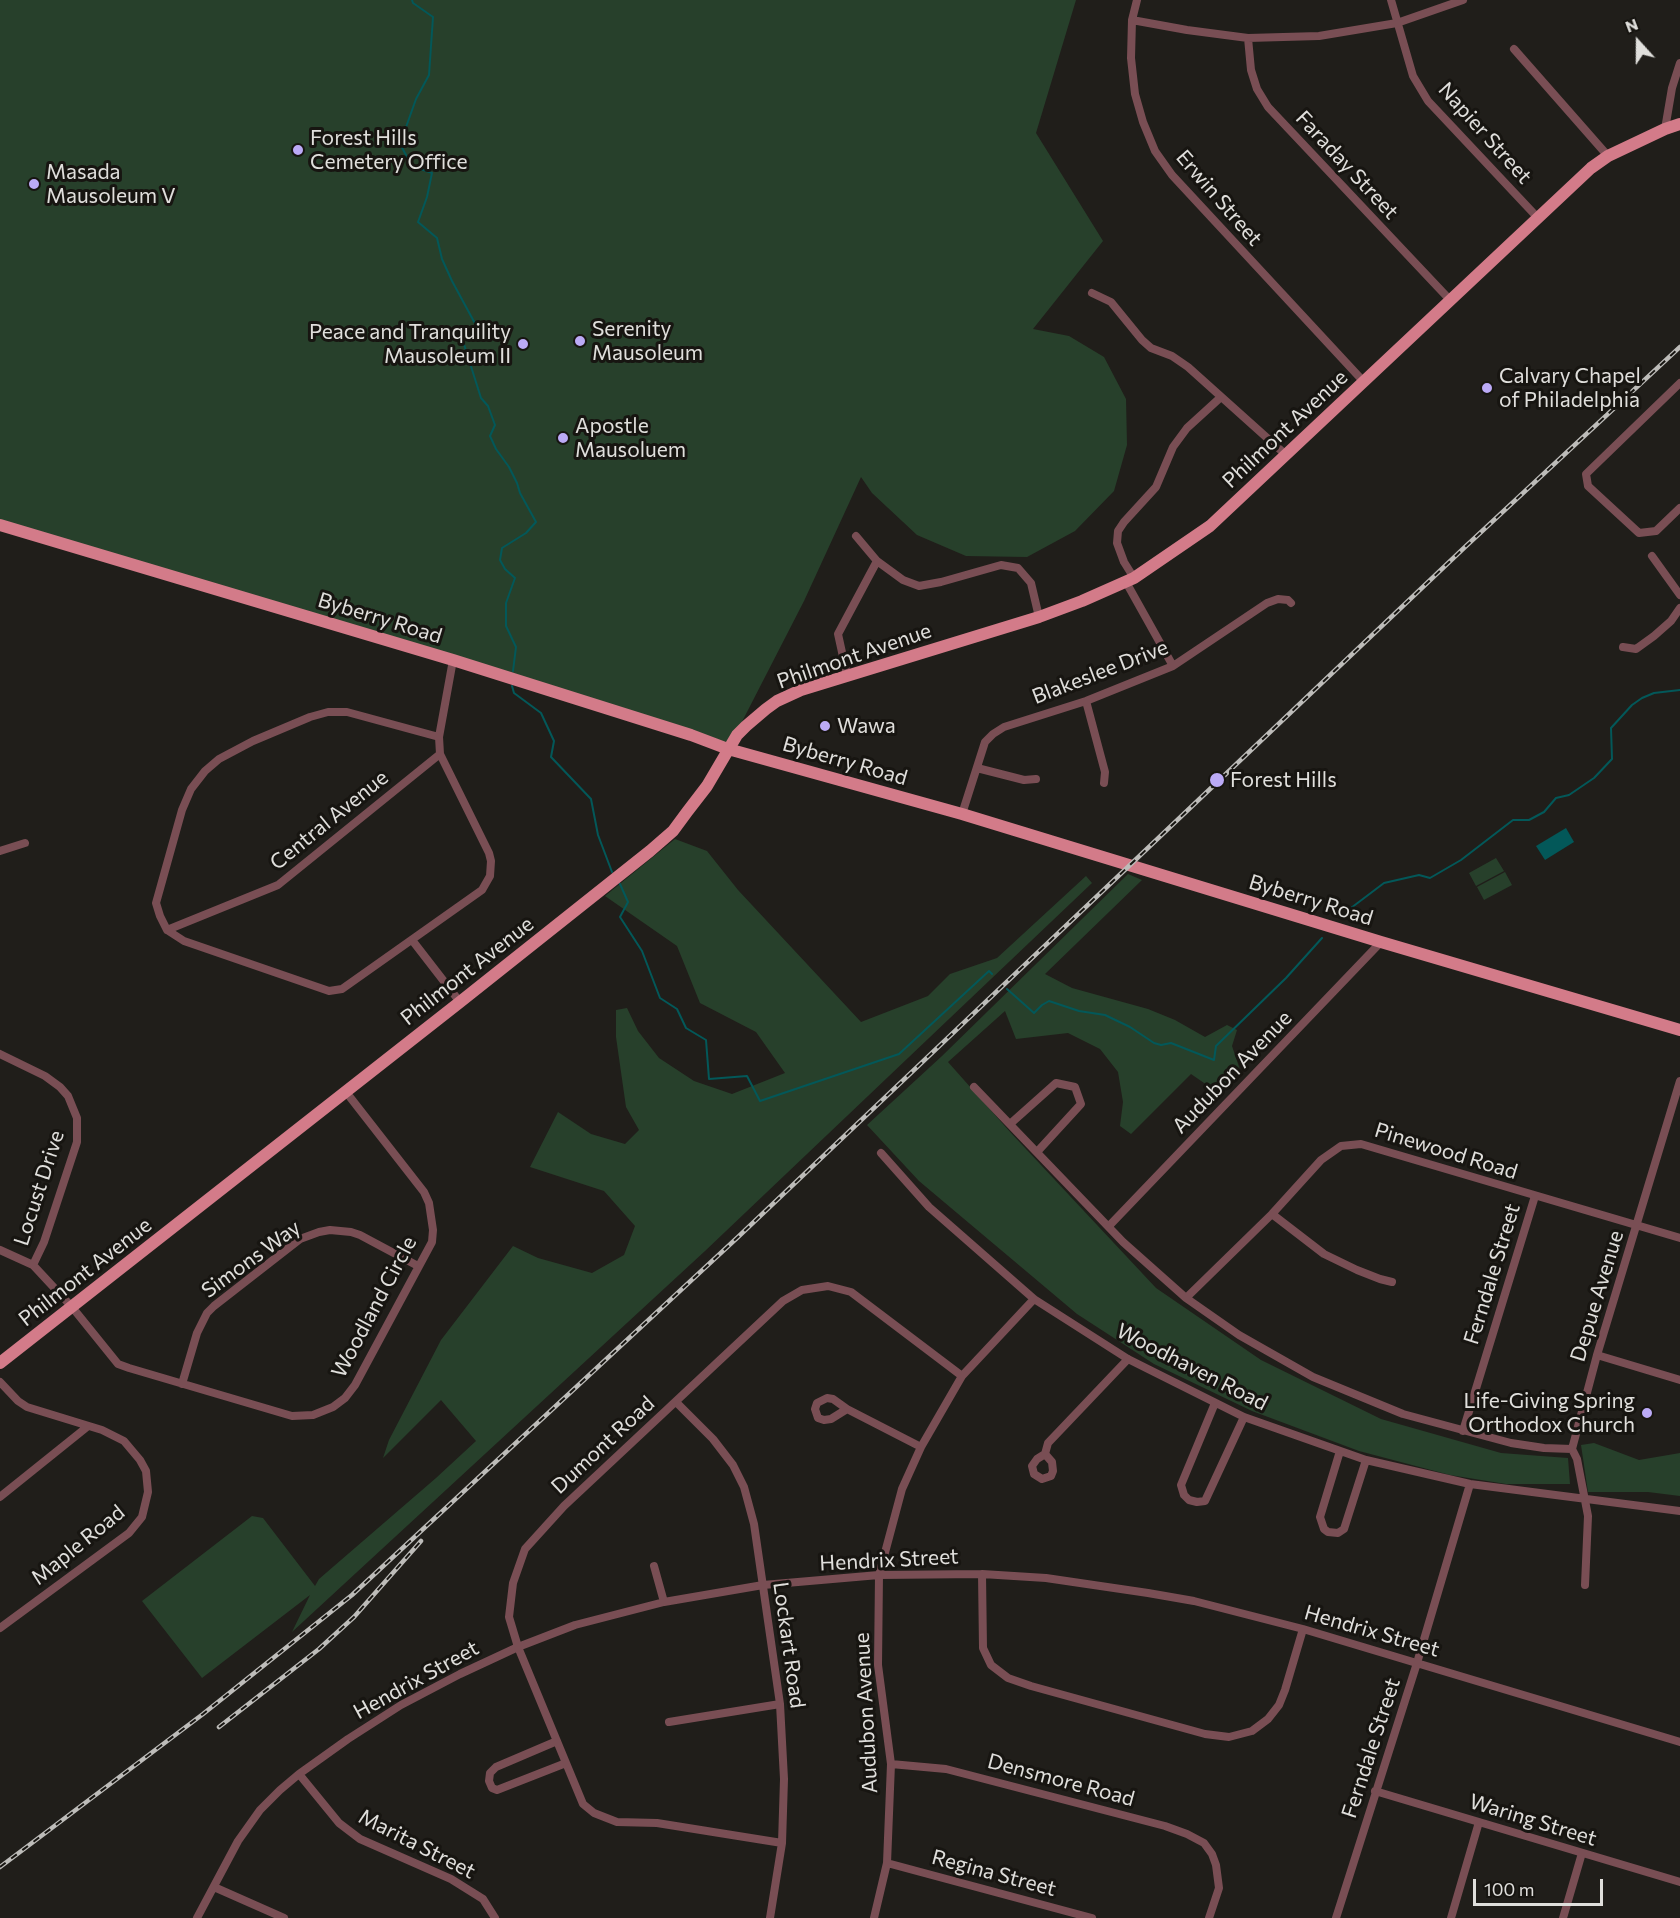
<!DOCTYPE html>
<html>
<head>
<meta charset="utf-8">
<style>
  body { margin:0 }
  #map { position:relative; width:1680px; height:1918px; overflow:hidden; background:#201e1a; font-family:Commissioner,sans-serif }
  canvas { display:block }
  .north { position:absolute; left:1608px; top:12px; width:60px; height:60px; -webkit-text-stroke:4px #171511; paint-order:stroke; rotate:339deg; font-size:16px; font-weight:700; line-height:24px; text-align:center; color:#e0dfdc }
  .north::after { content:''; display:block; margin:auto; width:21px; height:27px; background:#e0dfdc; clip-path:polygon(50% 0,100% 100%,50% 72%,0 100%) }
  .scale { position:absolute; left:1473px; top:1879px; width:130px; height:27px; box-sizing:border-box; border:3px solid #e0dfdc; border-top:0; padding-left:8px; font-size:18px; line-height:21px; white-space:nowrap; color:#e0dfdc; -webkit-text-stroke:4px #171511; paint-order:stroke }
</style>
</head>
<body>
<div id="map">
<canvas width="1680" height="1918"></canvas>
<div class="north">N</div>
<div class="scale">100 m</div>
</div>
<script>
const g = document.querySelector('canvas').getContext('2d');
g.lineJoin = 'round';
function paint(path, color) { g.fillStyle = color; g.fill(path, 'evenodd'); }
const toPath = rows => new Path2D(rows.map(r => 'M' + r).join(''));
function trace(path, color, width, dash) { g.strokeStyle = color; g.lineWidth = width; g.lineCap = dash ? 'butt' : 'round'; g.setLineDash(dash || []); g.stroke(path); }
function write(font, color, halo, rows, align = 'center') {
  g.font = font + ' Commissioner,sans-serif'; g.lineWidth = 6; g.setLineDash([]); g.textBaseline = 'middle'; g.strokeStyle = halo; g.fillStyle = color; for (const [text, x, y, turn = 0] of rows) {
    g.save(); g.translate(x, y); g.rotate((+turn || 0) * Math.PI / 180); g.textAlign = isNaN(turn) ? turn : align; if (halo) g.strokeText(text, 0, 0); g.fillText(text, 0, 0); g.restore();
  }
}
paint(toPath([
  [0,0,1076,0,1036,133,1103,241,1033,329,1069,336,1104,357,1126,399,1127,445,1114,491,1075,531,1027,557,966,556,917,535,872,493,861,477,804,601,728,749,0,524],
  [675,839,707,851,738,890,861,1022,928,996,950,974,997,958,1086,876,1092,883,705,1251,292,1632,310,1595,202,1678,142,1601,252,1516,263,1518,315,1586,319,1579,436,1478,476,1441,441,1400,383,1458,389,1440,441,1340,513,1246,538,1258,592,1273,624,1255,635,1226,604,1191,530,1167,558,1112,591,1134,625,1144,639,1130,626,1107,616,1037,616,1010,627,1008,638,1031,659,1058,694,1081,732,1094,785,1073,756,1032,700,1003,677,946,605,896],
  [1496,858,1504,871,1476,886,1469,873],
  [1505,872,1512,885,1484,900,1477,887],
  [1128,874,1142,880,1045,974,1072,988,1148,1009,1175,1020,1205,1037,1227,1025,1237,1030,1232,1046,1240,1070,1220,1094,1191,1074,1131,1134,1120,1126,1123,1102,1118,1072,1100,1049,1068,1033,1016,1039,1005,1011,948,1062,1011,1133,1156,1288,1261,1360,1381,1419,1501,1453,1568,1458,1570,1484,1506,1484,1450,1475,1359,1451,1252,1411,1154,1364,1077,1314,919,1181,867,1125,942,1056],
  [1594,1443,1639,1460,1680,1453,1680,1496,1648,1492,1588,1492,1581,1445]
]), '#27402b');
paint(toPath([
  [1566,828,1574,842,1545,860,1536,846]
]), '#035859');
trace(toPath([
  [412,0,413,3,433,17,429,75,416,99,400,144,412,166,432,173,427,197,418,222,437,238,442,259,452,281,478,329,462,338,481,398,488,406,495,425,490,436,496,449,509,467,517,483,520,493,536,522,526,533,502,548,500,560,505,569,515,578,506,603,506,626,516,647,513,671],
  [512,686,514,693,541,713,554,741,551,757,591,799,598,835,612,872],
  [620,884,628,902,620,917,642,951,660,998,677,1009,686,1028,706,1040,709,1079,747,1076,760,1101,899,1054,989,971,992,974],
  [1347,911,1384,883,1419,875,1430,878,1461,860,1513,820,1529,820,1544,812,1556,798,1569,795,1594,778,1612,759,1611,728,1632,705,1642,698,1654,693,1680,690],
  [1007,989,1034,1013,1042,1005,1049,1001,1079,1011,1105,1015,1130,1027,1154,1043,1161,1045,1171,1043,1214,1060,1216,1046,1286,978,1322,938]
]), '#035859', 2);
trace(toPath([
  [1137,0,1132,20,1131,58,1135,94,1143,122,1155,151,1172,175,1364,382],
  [1391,0,1413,76,1428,101,1538,218],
  [1132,20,1187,30,1248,38,1319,36,1397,23,1463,0],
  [1248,38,1251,70,1257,89,1268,107,1451,301],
  [1514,49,1608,156],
  [1665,129,1672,88,1680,63],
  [1092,293,1111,302,1142,340,1151,348,1172,356,1188,367,1285,454],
  [1680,383,1586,474,1588,486,1639,533,1656,531,1680,508],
  [856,536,877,561,903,580,919,586,941,582,1001,565,1018,568,1031,583,1039,617],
  [1652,556,1680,595],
  [1134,578,1124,562,1117,543,1118,531,1124,522,1156,487,1173,447,1187,428,1221,397],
  [1126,582,1173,666],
  [1623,647,1636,649,1654,636,1671,621,1680,608],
  [847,675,838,634,877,561],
  [1086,701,1105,772,1104,783],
  [439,737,347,712,328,712,310,717,253,741,219,759,205,771,191,789,182,810,156,903,160,916,167,930,184,941,329,991,342,989,482,890,490,876,491,861,489,853,440,754,439,737,453,660],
  [977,768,1024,780,1036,779],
  [962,814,985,742,993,734,1004,727,1086,701,1173,666,1267,603,1278,599,1288,600,1291,603],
  [0,851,25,843],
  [167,930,278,885,440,754],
  [412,940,460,1002],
  [0,1054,45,1076,60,1087,68,1096,77,1118,77,1142,44,1242,33,1265],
  [974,1087,1123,1242,1186,1298,1239,1335,1313,1377,1403,1414,1511,1443,1544,1448,1572,1449],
  [1010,1124,1056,1083,1075,1087,1081,1104,1037,1152],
  [881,1153,929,1207,1034,1299,1128,1359,1244,1417,1366,1460,1470,1484,1680,1511],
  [1272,1214,1324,1254,1357,1270,1380,1279,1392,1282],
  [1109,1226,1381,942],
  [0,1250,33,1265,72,1307,118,1364,129,1368,292,1416,313,1415,333,1407,345,1398,355,1385,432,1242,433,1230,429,1203,424,1192,346,1092],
  [1186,1298,1272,1214,1321,1160,1341,1146,1361,1144,1680,1238],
  [1597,1355,1680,1380],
  [0,1382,18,1401,27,1407,102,1430,124,1441,140,1460,146,1471,148,1492,142,1517,129,1533,0,1628],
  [182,1384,197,1333,207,1313,214,1306,300,1239,319,1232,330,1230,351,1232,360,1235,418,1266],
  [676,1402,713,1439,733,1465,744,1487,754,1524,780,1704,784,1779,782,1843,770,1918],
  [1215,1403,1181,1485,1184,1495,1189,1500,1197,1502,1205,1501,1244,1417],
  [847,1409,833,1399,827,1398,817,1403,815,1409,818,1418,824,1420,831,1419,847,1409,921,1447],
  [1463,1431,1535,1196],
  [1340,1451,1320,1517,1324,1529,1328,1532,1338,1533,1344,1529,1366,1460],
  [1045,1454,1037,1459,1032,1466,1034,1474,1042,1479,1051,1476,1053,1471,1052,1462,1045,1454,1048,1443,1128,1359],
  [0,1497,87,1427],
  [654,1566,664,1602],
  [982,1574,983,1648,991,1665,1008,1678,1031,1686,1205,1734,1229,1737,1252,1731,1268,1719,1279,1705,1285,1690,1303,1629],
  [1585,1585,1588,1516,1577,1459,1572,1449,1597,1355,1680,1081],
  [669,1722,780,1704],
  [557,1741,496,1767,490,1773,489,1781,492,1788,497,1790,566,1763],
  [891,1764,946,1769,1165,1826,1187,1834,1204,1843,1212,1854,1216,1865,1219,1888,1209,1918],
  [299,1774,339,1823,360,1839,451,1879,483,1899,495,1918],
  [1375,1791,1680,1882],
  [782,1843,657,1823,617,1822,594,1813,583,1804,518,1647,509,1617,513,1583,525,1549,564,1506,783,1301,802,1290,828,1286,851,1292,962,1376],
  [887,1863,1092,1918],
  [214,1887,284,1918],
  [197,1918,238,1841,260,1810,280,1790,299,1774,348,1739,401,1705,460,1674,518,1647,575,1625,664,1602,763,1585,879,1575,982,1574,1046,1578,1148,1593,1194,1601,1303,1629,1680,1742],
  [874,1918,887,1863,891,1764,878,1665,879,1575,902,1489,921,1447,962,1376,1034,1299],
  [1336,1918,1417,1663,1470,1484],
  [1451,1918,1479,1822],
  [1563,1918,1582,1853]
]), '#794e54', 8);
trace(toPath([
  [0,525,453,660,691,735,728,749,962,814,1381,942,1680,1030],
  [0,1363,460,1002,650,851,673,831,687,812,707,786,737,735,746,726,766,709,777,701,801,690,1039,617,1082,601,1134,578,1210,526,1591,168,1608,156,1665,129,1680,124]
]), '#d37b89', 12);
const rail = toPath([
  [219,1727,319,1649,354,1617,421,1541],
  [0,1867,203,1714,352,1595,738,1237,1465,547,1680,347]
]);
trace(rail, '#bdbcb9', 4.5);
trace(rail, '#171511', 2, [7]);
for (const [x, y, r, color] of [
  [298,150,6,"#bbaaf6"],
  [34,184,6,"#bbaaf6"],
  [580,341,6,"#bbaaf6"],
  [523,344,6,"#bbaaf6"],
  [1487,388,6,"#bbaaf6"],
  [563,438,6,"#bbaaf6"],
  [825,726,6,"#bbaaf6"],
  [1217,780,8,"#bbaaf6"],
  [1647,1413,6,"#bbaaf6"]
]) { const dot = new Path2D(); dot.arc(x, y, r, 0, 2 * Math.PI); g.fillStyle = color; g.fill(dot); trace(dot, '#171511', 2); }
write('21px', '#e0dfdc', '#171511', [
  ["Napier Street",1485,133,48],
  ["Faraday Street",1347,165,47],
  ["Erwin Street",1219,198,49],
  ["Philmont Avenue",1285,429,-43],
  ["Byberry Road",380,618,17],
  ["Philmont Avenue",854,656,-19],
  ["Blakeslee Drive",1100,672,-21],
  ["Byberry Road",845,761,16],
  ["Central Avenue",329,820,-39],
  ["Byberry Road",1311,900,17],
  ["Philmont Avenue",467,971,-38],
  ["Audubon Avenue",1232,1072,-46],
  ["Pinewood Road",1446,1151,17],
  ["Locust Drive",39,1188,-72],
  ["Simons Way",251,1259,-36],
  ["Philmont Avenue",85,1272,-38],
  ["Ferndale Street",1492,1274,-73],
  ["Depue Avenue",1597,1296,-73],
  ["Woodland Circle",374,1307,-62],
  ["Woodhaven Road",1192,1367,27],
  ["Dumont Road",603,1445,-43],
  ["Maple Road",78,1545,-39],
  ["Hendrix Street",889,1560,-3],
  ["Hendrix Street",1372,1631,16],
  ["Lockart Road",789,1645,82],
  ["Hendrix Street",416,1680,-29],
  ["Audubon Avenue",866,1713,-93],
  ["Ferndale Street",1371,1748,-72],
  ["Densmore Road",1061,1780,15],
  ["Waring Street",1533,1820,17],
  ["Marita Street",417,1844,27],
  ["Regina Street",994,1873,15]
]);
write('21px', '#e0dfdc', '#171511', [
  ["Forest Hills",310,138],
  ["Cemetery Office",310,162],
  ["Masada",46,172],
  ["Mausoleum V",46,196],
  ["Serenity",592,329],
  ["Mausoleum",592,353],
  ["Peace and Tranquility",511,332,"right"],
  ["Mausoleum II",511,356,"right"],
  ["Calvary Chapel",1499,376],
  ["of Philadelphia",1499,400],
  ["Apostle",575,426],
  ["Mausoluem",575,450],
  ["Wawa",837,726],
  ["Forest Hills",1230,780],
  ["Life-Giving Spring",1635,1401,"right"],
  ["Orthodox Church",1635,1425,"right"]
], 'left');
</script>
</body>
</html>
